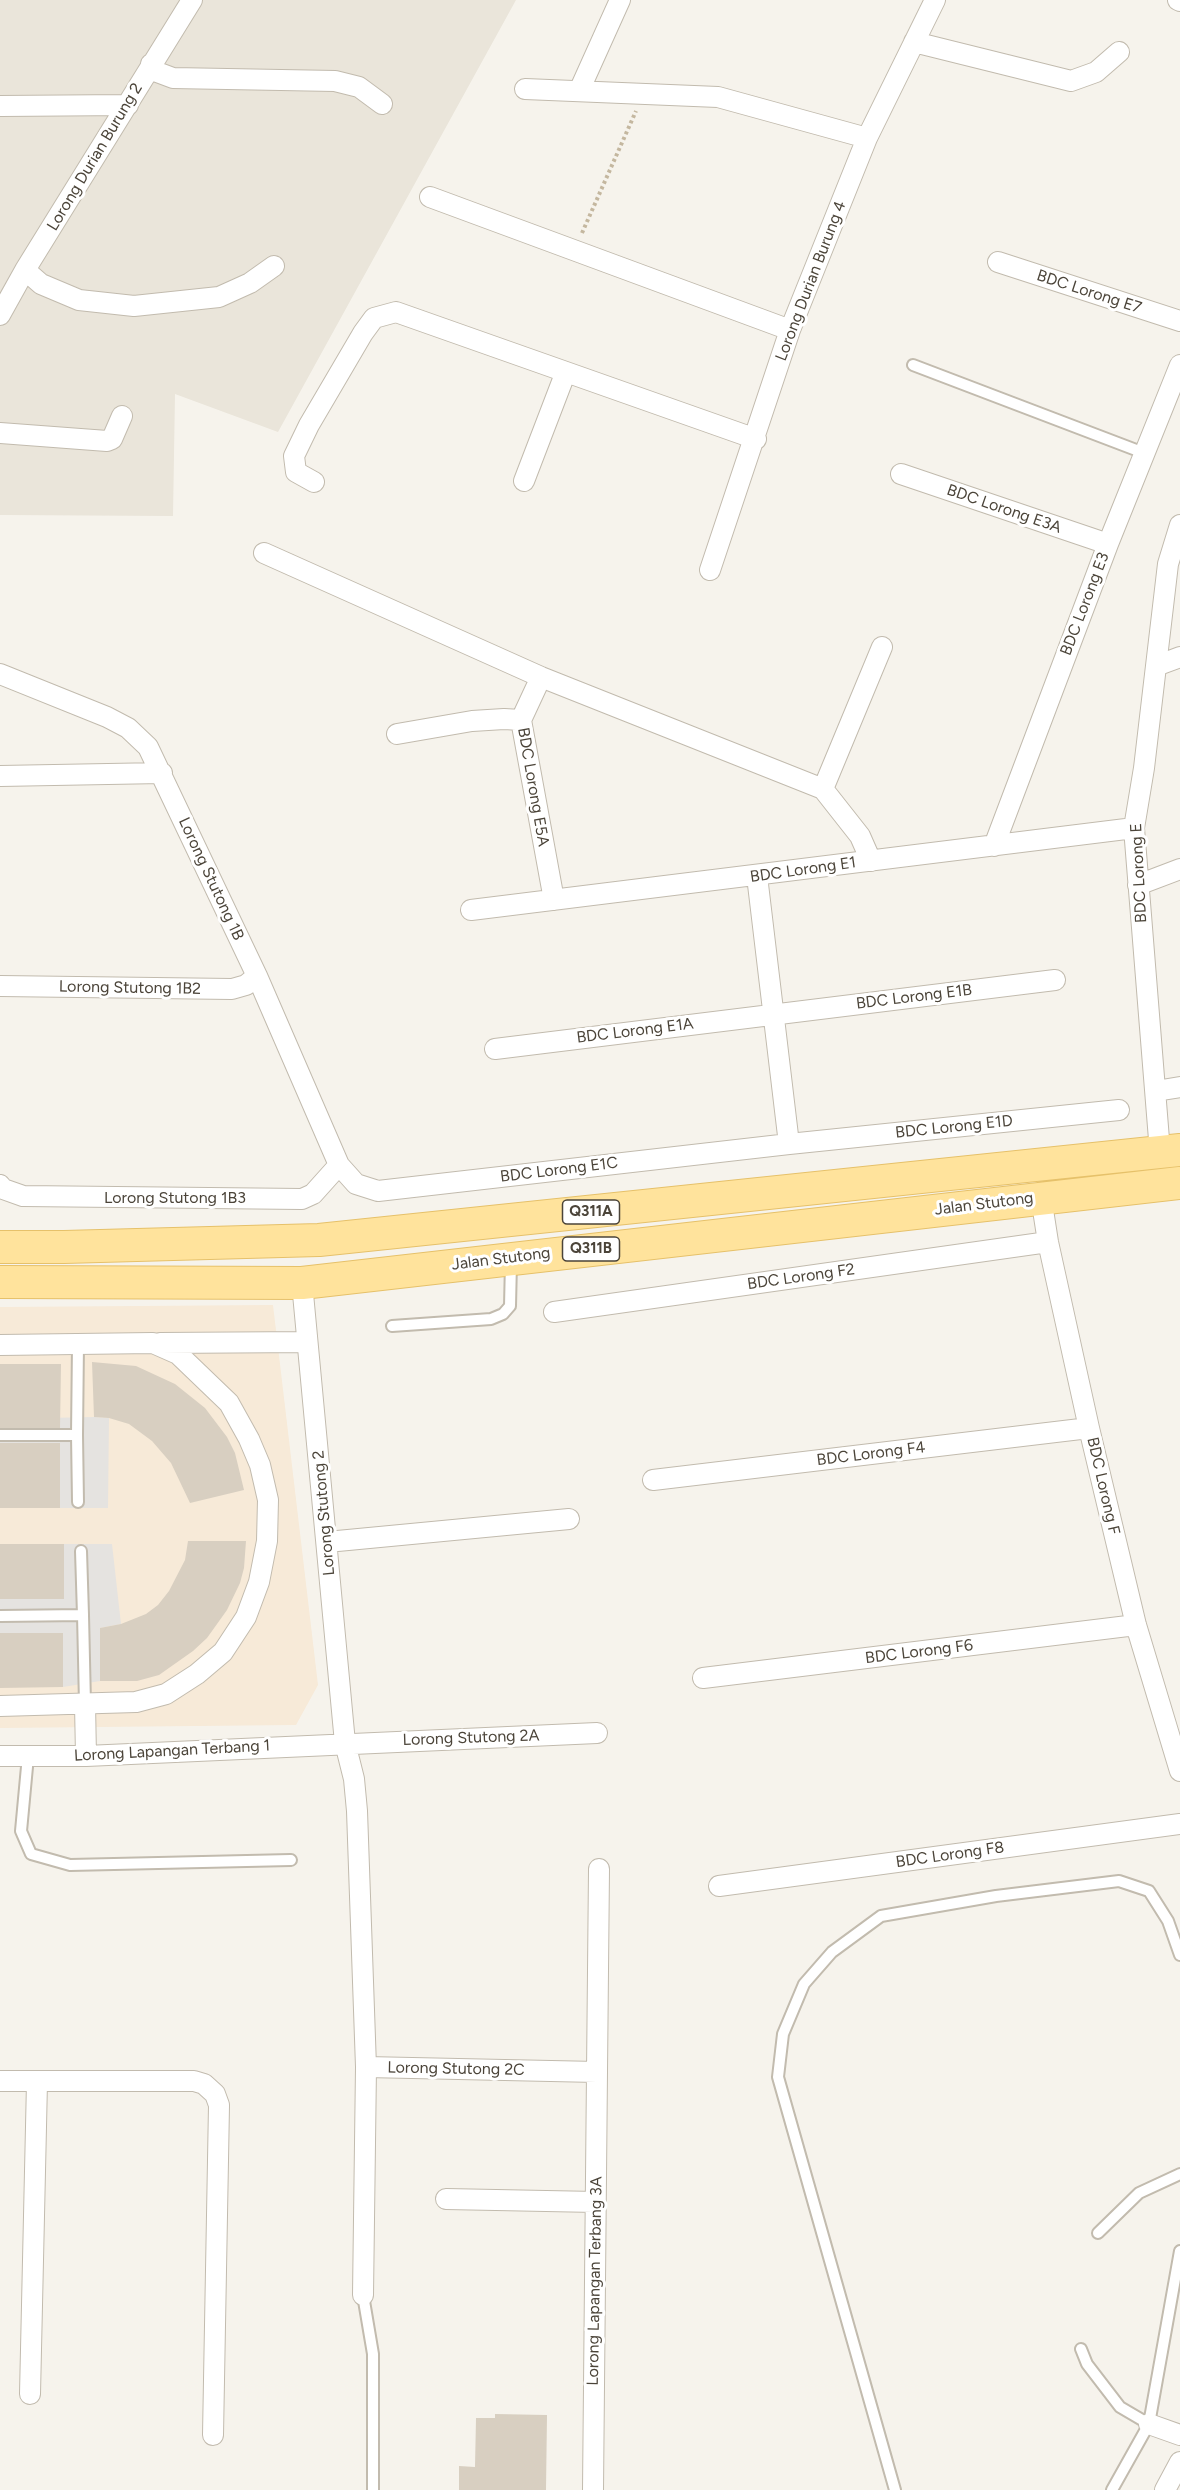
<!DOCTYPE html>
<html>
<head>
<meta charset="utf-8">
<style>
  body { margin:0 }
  canvas { display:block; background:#f6f3ec }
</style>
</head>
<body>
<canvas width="1180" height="2490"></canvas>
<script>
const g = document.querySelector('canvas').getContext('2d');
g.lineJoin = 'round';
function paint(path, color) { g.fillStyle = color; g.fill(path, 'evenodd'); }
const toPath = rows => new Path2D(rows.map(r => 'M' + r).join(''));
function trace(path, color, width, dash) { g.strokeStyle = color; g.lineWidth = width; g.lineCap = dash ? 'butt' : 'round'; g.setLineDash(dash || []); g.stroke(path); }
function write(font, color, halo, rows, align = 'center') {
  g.font = font + ' Figtree,sans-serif'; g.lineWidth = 6; g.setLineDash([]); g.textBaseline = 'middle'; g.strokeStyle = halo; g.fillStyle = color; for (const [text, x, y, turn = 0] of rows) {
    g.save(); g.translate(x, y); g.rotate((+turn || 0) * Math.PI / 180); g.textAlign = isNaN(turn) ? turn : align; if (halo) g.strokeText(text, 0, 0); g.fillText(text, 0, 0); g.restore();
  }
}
paint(toPath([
  [0,0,516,0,278,432,175,394,173,516,0,515]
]), '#eae5da');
paint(toPath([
  [273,1305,318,1685,296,1725,0,1728,0,1307]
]), '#f7ead8');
paint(toPath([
  [94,1417,109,1418,108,1508,60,1508,60,1447,0,1447,0,1419],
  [64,1544,112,1544,121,1624,100,1628,100,1681,63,1687,63,1633,0,1633,0,1599,64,1599]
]), '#e5e3e0');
paint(toPath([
  [92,1362,136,1366,175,1384,205,1408,227,1437,235,1453,244,1490,190,1503,171,1463,152,1441,129,1424,109,1418,94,1417],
  [0,1364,61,1364,60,1428,0,1428],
  [0,1443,60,1443,60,1508,0,1508],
  [188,1541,246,1541,244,1568,240,1583,227,1610,207,1638,193,1651,159,1675,137,1681,100,1681,100,1628,121,1624,146,1614,158,1605,169,1591,185,1560],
  [0,1544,64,1544,64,1599,0,1599],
  [0,1633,63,1633,63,1687,0,1688],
  [495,2414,547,2415,546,2490,459,2490,459,2466,475,2467,476,2418,495,2418]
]), '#d8cfc1');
const service = toPath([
  [913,365,1144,453],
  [392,1326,491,1319,503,1314,510,1306,511,1262],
  [0,1435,77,1435,78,1344],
  [77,1435,78,1502],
  [81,1551,83,1615],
  [0,1616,83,1615,85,1704],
  [28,1756,21,1831,31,1854,70,1865,291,1860],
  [1098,2233,1139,2193,1180,2174],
  [363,2295,373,2354,373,2490],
  [1081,2349,1087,2364,1120,2407,1149,2424],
  [895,2490,778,2077,783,2034,804,1984,832,1952,881,1916,996,1896,1119,1881,1149,1891,1168,1921,1180,1955],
  [1112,2490,1149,2424,1180,2251]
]);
const minor = toPath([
  [1178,0,1180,1],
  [914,42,1071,81,1096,72,1119,52],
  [151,64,157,72,173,78,335,81,359,87,382,104],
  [525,89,718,97,867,138],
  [579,91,620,0],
  [0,106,128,105],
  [430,197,790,330],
  [998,262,1180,321],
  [25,270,41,284,79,300,134,306,219,297,250,283,274,266],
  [0,315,25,270,192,0],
  [0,433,107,441,112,439,122,416],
  [901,474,1108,544],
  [524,481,565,374],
  [314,482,296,472,294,456,309,425,363,333,374,318,396,312,756,439],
  [264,553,541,677,823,789,860,836,871,861],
  [710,570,790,330,867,138,935,0],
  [1156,666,1180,657],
  [0,674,107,717,128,728,148,747,257,976,339,1165,356,1184,378,1191,789,1144,1119,1110],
  [541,677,521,720,554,900],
  [397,734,472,721,504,719,521,720],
  [0,776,162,773],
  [823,789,882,647],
  [994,846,1108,544,1180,365],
  [757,876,789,1144],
  [1138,885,1180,869],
  [471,910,1134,828],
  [0,986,232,989,246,985,257,976],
  [495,1049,1055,980],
  [1156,1091,1180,1087],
  [1160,1152,1134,828,1144,768,1168,564,1180,525],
  [0,1185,3,1189,23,1196,302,1199,313,1194,339,1165],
  [1041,1197,1048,1242,1089,1428,1136,1625,1180,1771],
  [302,1283,345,1743,354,1779,357,1811,366,2067,597,2072,599,1869],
  [554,1312,1048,1242],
  [160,1343,307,1342],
  [0,1345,153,1343,178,1354,229,1403,249,1439,260,1465,268,1500,267,1541,259,1582,246,1617,223,1652,197,1674,166,1694,136,1702,0,1706],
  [653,1480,1089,1428],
  [327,1542,569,1519],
  [703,1678,1136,1625],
  [85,1704,86,1756],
  [0,1756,86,1756,597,1733],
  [719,1886,1180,1824],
  [0,2081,194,2081,204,2084,215,2094,219,2105,213,2435],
  [446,2199,596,2202],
  [363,2295,366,2067],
  [30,2394,37,2082],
  [1149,2424,1180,2435],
  [593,2490,597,2072],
  [1165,2490,1180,2462]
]);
const primary = toPath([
  [0,1247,64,1247,319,1240,1180,1150],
  [0,1282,302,1283,1180,1183]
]);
trace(service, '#c2bbae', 14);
trace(minor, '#c2bbae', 22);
trace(primary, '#e6c16a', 34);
trace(toPath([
  [582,233,636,111]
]), '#c4b79f', 4, [3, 3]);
trace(service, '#fff', 10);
trace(minor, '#fff', 20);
trace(primary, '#ffe39c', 32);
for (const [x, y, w] of [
  [591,1212,57],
  [591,1249,57]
]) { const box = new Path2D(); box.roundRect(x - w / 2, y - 12, w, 24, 4.5); g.fillStyle = '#fff'; g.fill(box); trace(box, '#4b4439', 1.5); }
write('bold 15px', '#4b4439', null, [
  ["Q311A",591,1212],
  ["Q311B",591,1249]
]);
write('16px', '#4b4439', '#fff', [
  ["Lorong Durian Burung 2",95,157,-59],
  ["Lorong Durian Burung 4",811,281,-69],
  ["BDC Lorong E7",1089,292,18],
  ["BDC Lorong E3A",1004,509,19],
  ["BDC Lorong E3",1085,604,-69],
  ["BDC Lorong E5A",533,787,80],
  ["BDC Lorong E1",803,870,-8],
  ["BDC Lorong E",1139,873,-93],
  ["Lorong Stutong 1B",211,879,65],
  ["Lorong Stutong 1B2",130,988,1],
  ["BDC Lorong E1B",914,997,-7],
  ["BDC Lorong E1A",635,1031,-7],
  ["BDC Lorong E1D",954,1127,-6],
  ["BDC Lorong E1C",559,1170,-7],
  ["Lorong Stutong 1B3",175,1198],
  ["Jalan Stutong",984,1204,-7],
  ["Jalan Stutong",501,1259,-7],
  ["BDC Lorong F2",801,1277,-8],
  ["BDC Lorong F4",871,1454,-7],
  ["BDC Lorong F",1103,1486,77],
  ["Lorong Stutong 2",324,1513,-95],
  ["BDC Lorong F6",919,1652,-7],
  ["Lorong Stutong 2A",471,1738,-2],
  ["Lorong Lapangan Terbang 1",172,1751,-3],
  ["BDC Lorong F8",950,1855,-8],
  ["Lorong Stutong 2C",456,2069,1],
  ["Lorong Lapangan Terbang 3A",595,2281,-89]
]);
</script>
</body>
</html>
